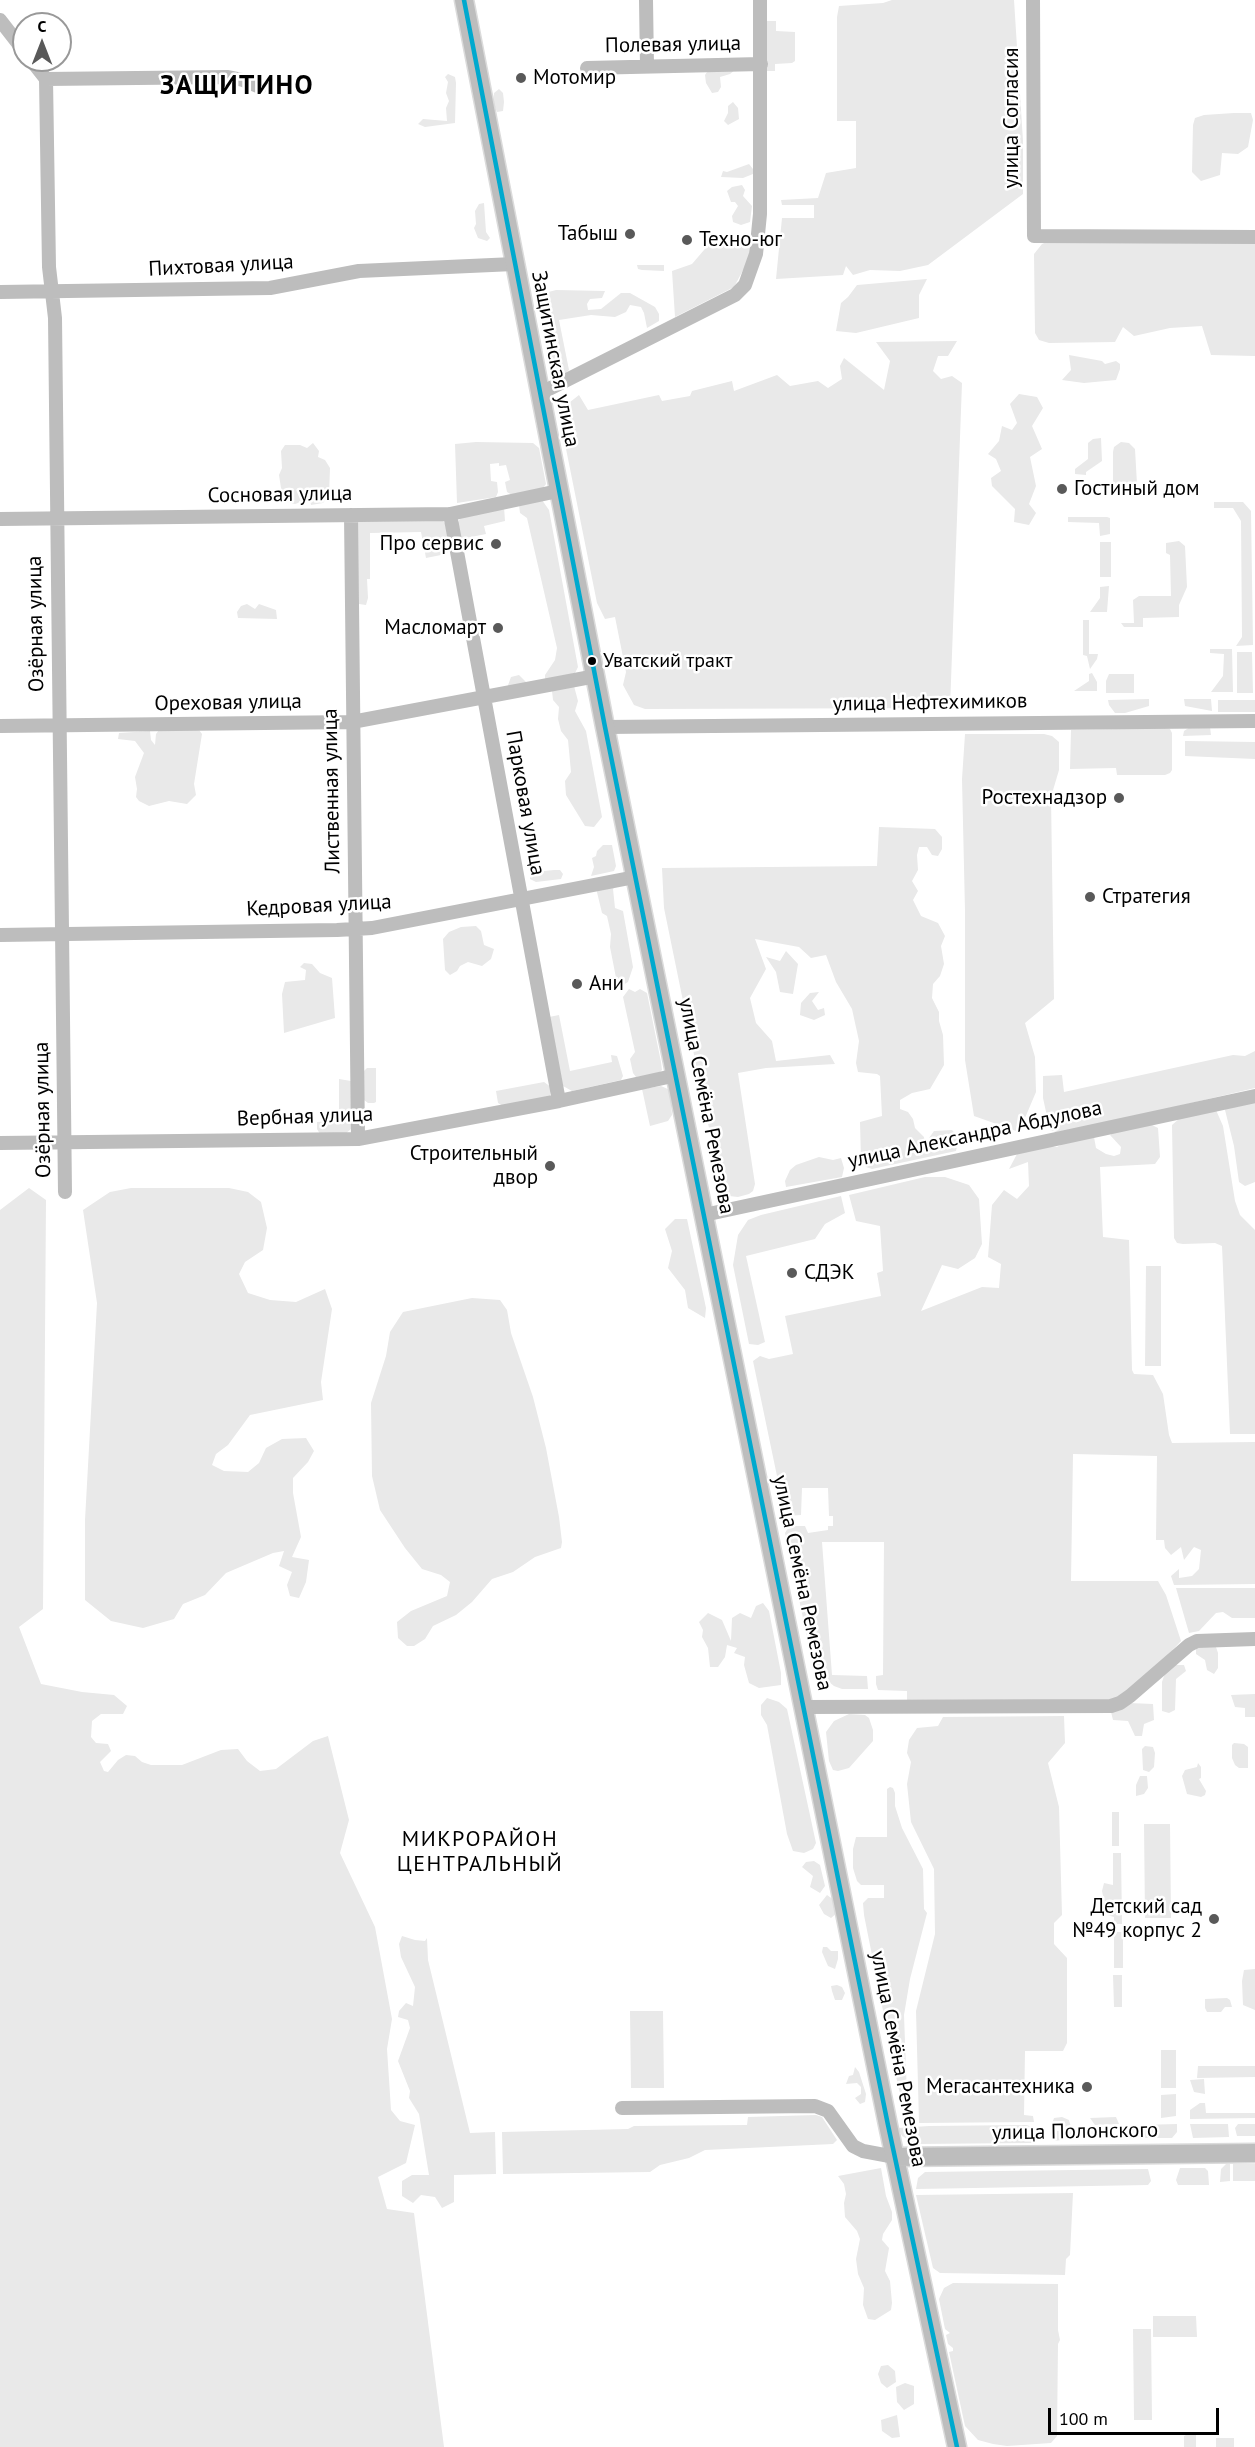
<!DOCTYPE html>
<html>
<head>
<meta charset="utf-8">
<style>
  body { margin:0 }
  #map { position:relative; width:1255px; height:2447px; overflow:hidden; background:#fff; font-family:"PT Sans",sans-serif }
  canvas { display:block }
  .north { position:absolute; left:12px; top:12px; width:60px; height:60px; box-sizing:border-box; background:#fff; border:2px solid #999; border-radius:50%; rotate:0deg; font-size:16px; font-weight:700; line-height:24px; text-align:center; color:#000 }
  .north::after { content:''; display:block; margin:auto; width:21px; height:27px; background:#595959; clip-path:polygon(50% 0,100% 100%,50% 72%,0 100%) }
  .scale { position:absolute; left:1048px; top:2408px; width:171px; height:27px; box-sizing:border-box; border:3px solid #000; border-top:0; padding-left:8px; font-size:18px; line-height:21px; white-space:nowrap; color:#000; -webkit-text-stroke:4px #fff; paint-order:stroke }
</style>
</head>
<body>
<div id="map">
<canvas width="1255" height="2447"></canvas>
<div class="north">С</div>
<div class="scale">100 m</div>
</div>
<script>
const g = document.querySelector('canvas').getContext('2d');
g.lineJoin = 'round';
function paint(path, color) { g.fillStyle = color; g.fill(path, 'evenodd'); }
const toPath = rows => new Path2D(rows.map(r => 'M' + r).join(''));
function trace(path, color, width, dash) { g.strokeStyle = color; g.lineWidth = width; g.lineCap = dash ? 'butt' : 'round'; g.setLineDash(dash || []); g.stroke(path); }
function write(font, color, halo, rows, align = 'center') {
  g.font = font + ' "PT Sans",sans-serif'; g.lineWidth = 5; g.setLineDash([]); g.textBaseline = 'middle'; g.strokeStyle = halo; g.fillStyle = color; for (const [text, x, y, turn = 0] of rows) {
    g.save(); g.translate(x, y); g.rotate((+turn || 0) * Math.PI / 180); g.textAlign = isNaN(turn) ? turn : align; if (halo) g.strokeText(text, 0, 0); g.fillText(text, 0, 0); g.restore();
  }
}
paint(toPath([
  [892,0,1014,0,1023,141,1023,194,928,265,900,271,870,270,853,275,846,266,843,275,776,279,782,218,814,218,814,205,782,205,781,200,818,198,826,173,856,168,856,121,837,121,837,17,839,6,883,3],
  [764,21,776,21,776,31,795,32,795,61,792,63,775,64,775,71,764,71],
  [735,70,730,74,720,77,721,87,718,92,712,93,706,83,705,75,707,72],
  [448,74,455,77,456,83,455,123,425,127,418,124,423,119,447,121,446,108,449,101,446,93,448,82,445,77],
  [499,89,503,93,504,102,503,111,497,112,493,103,494,93],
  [733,102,738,108,739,119,728,125,724,121,728,113,728,106],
  [1234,113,1251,113,1253,120,1248,147,1238,154,1222,153,1220,175,1201,181,1192,172,1193,125,1195,118,1204,115],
  [749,164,753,169,753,174,743,178,721,177,723,171,727,172],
  [742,185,745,190,743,196,752,206,750,222,741,225,733,222,732,216,738,206,735,202,731,202,727,191,732,187],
  [484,203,486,232,490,238,487,241,478,238,474,228,476,224,475,211,479,204],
  [1255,236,1255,356,1211,355,1202,326,1170,328,1134,336,1123,327,1115,342,1049,343,1039,340,1035,333,1034,254,1042,244,1051,240],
  [744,239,749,243,749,259,734,287,675,317,672,271,692,264,710,243],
  [637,265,664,265,664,271,642,270,638,269],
  [927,279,919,295,919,318,856,333,836,331,841,303,848,297,857,285],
  [556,290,605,291,602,298,590,299,587,304,588,310,601,309,621,293,630,293,655,307,659,314,659,321,647,328,644,313,641,307,630,305,626,312,615,317,591,315,559,320,569,370,564,375,556,376,551,372,538,298,541,294],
  [957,341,948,356,938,356,933,371,941,379,952,376,962,383,950,708,645,709,634,705,623,685,626,672,615,617,605,619,597,603,561,424,565,406,579,395,588,410,659,395,662,401,690,396,692,391,732,381,734,391,777,375,790,386,818,381,828,388,842,379,840,366,844,358,884,390,890,361,876,342],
  [1069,355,1102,361,1105,364,1116,361,1120,364,1120,369,1116,380,1084,383,1062,380,1071,370],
  [1019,394,1037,397,1043,408,1032,426,1042,449,1030,457,1036,486,1029,504,1036,513,1029,525,1014,522,1015,509,992,486,991,478,1001,471,996,459,988,454,999,441,1002,426,1012,430,1017,423,1010,404],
  [1101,438,1102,461,1086,472,1086,475,1075,474,1075,469,1088,459,1088,443,1093,439],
  [476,442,533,443,539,448,546,484,543,488,512,495,507,492,505,482,510,480,506,465,499,466,499,463,490,464,491,481,497,482,498,492,496,497,457,503,455,444],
  [1121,442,1129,443,1135,449,1137,484,1113,484,1113,452,1114,447],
  [313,443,319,451,318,457,325,460,330,468,329,495,323,503,311,505,309,495,303,494,301,502,295,504,283,501,279,475,282,468,281,451,285,445,300,445,307,448],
  [542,500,549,510,578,667,575,673,545,681,545,675,555,660,557,648,527,518,520,513,519,505],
  [1214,502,1243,502,1251,511,1253,645,1236,646,1242,637,1241,521,1233,508,1214,508],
  [504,507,505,521,484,526,486,534,466,538,468,546,462,547,458,523,460,518],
  [1068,517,1107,517,1110,518,1110,534,1100,536,1099,523,1068,522],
  [441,519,445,523,450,549,446,554,426,558,421,532,370,533,370,579,367,579,368,598,366,605,359,604,356,524,359,521],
  [1179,541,1185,546,1187,587,1179,605,1179,617,1143,618,1143,627,1124,627,1121,623,1134,623,1133,600,1139,596,1171,596,1170,555,1166,553,1166,543],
  [1100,542,1111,542,1111,577,1100,577],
  [1109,586,1107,612,1090,612,1100,598,1100,587],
  [247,604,255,609,259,604,276,610,277,619,238,618,237,612,241,606],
  [1083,620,1089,620,1089,654,1098,654,1097,659,1090,669,1087,656,1083,655],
  [1210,649,1232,649,1233,692,1211,692,1223,676,1224,654,1210,653],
  [1237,652,1252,652,1253,693,1237,693],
  [1092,673,1097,682,1097,691,1074,691,1089,681,1089,674],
  [1109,674,1134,674,1134,693,1106,693,1106,681],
  [519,675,527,683,507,688,511,677],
  [574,686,578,701,575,711,586,731,602,817,594,827,585,826,566,795,565,781,571,772,568,740,561,731,558,719,559,707,553,700,552,691],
  [1149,699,1149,706,1125,713,1115,713,1109,705,1108,700],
  [1184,699,1211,699,1212,711,1185,706],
  [1218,700,1255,700,1255,712,1218,712],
  [1190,727,1210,727,1211,735,1183,736,1184,731],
  [1164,728,1170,729,1172,733,1172,770,1170,773,1165,775,1117,775,1116,768,1070,769,1071,730],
  [159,730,199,730,202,734,194,784,196,795,187,804,169,801,149,806,139,801,136,797,137,789,135,777,144,753,135,741,118,739,119,733,150,731,151,740,155,745,156,734],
  [965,734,1044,734,1052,736,1059,742,1059,770,1051,797,1054,999,1025,1023,1035,1057,1036,1092,1019,1132,974,1116,965,1060,965,911,962,779],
  [1185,741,1255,742,1255,759,1185,756],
  [879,827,935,829,942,837,942,849,938,856,932,855,927,847,919,847,917,855,918,870,912,881,918,891,913,900,921,916,938,923,945,936,941,946,944,964,940,976,933,984,932,998,939,1012,939,1021,943,1035,944,1065,930,1089,912,1093,900,1100,900,1109,908,1112,913,1119,915,1128,924,1137,926,1150,933,1150,929,1138,934,1131,952,1130,959,1138,956,1151,872,1169,866,1167,861,1159,860,1122,882,1116,880,1076,877,1074,858,1072,856,1063,859,1041,852,1009,836,982,826,955,811,958,799,947,755,939,766,969,750,998,756,1023,772,1041,776,1061,830,1055,835,1064,766,1068,738,1073,755,1184,753,1191,749,1194,738,1197,729,1196,723,1192,720,1182,664,908,662,868,877,866],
  [603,845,612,845,616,866,614,871,591,876,594,867,592,858,596,856,597,851],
  [554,870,560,870,563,874,561,879,536,882,530,879,530,875,535,872],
  [617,884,613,889,615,908,623,911,633,967,628,982,618,988,610,947,611,934,607,916,602,913,596,888],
  [476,926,481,931,484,945,494,949,491,959,482,966,468,962,460,966,457,971,450,975,445,970,443,939,449,932,461,927],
  [786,951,798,964,793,994,780,992,776,972,766,957,780,961],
  [304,963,312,964,320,973,332,978,335,1018,284,1033,282,994,285,982,305,980,306,970,300,967],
  [629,989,635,992,640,989,647,993,661,1062,662,1070,659,1073,636,1077,633,1073,630,1059,635,1052,623,997],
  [819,992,812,1001,818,1010,824,1008,825,1015,814,1020,800,1015,801,1003,810,993],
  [559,1015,570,1071,612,1062,611,1055,617,1056,623,1076,621,1080,572,1091,563,1086,549,1017],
  [1255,1051,1255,1088,1119,1120,1057,1132,1050,1130,1043,1098,1043,1076,1062,1075,1064,1092,1233,1055,1245,1056],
  [367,1068,376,1068,376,1102,374,1103,368,1103,364,1100,363,1072],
  [339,1079,351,1081,351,1129,345,1134,320,1134,317,1129,317,1122,339,1121],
  [544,1082,551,1087,550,1096,503,1106,498,1103,496,1091],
  [661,1086,670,1090,672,1115,668,1121,650,1126,642,1089],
  [1255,1101,1255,1182,1245,1186,1239,1182,1234,1146,1225,1110,1227,1106],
  [1216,1110,1223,1126,1235,1201,1240,1215,1255,1230,1255,1434,1230,1434,1222,1246,1215,1243,1183,1244,1177,1243,1174,1238,1172,1125,1180,1118],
  [1148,1123,1158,1128,1160,1157,1155,1164,1100,1167,1103,1237,1129,1240,1132,1370,1134,1374,1153,1375,1163,1394,1169,1435,1172,1443,1255,1442,1255,1584,1174,1585,1171,1576,1179,1569,1179,1578,1192,1576,1199,1569,1201,1550,1194,1547,1184,1560,1181,1547,1171,1555,1165,1548,1164,1540,1156,1540,1157,1456,1073,1454,1071,1581,1158,1581,1166,1595,1181,1641,1149,1675,1118,1700,907,1702,907,1691,878,1690,876,1684,876,1676,883,1675,884,1542,822,1542,832,1675,867,1676,868,1689,842,1689,834,1686,814,1670,785,1533,788,1528,795,1526,805,1526,808,1533,828,1530,828,1526,833,1526,833,1516,829,1516,828,1488,802,1488,801,1515,786,1516,781,1514,776,1481,777,1476,753,1361,760,1356,769,1359,793,1354,785,1316,881,1296,877,1273,883,1271,880,1226,856,1221,849,1195,925,1177,945,1177,969,1185,979,1199,982,1244,975,1258,958,1269,942,1265,921,1311,982,1287,999,1288,1001,1264,988,1257,992,1205,1004,1190,1017,1199,1029,1186,1028,1162,1009,1169,1017,1154,1038,1145,1057,1147,1074,1138,1094,1137,1096,1148,1106,1154,1114,1156,1120,1154,1121,1147,1110,1135,1115,1131],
  [819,1157,833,1160,841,1158,844,1168,842,1177,786,1187,785,1181,790,1170,796,1165],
  [29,1188,46,1200,43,1609,19,1627,41,1684,82,1692,114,1695,127,1706,123,1714,101,1714,92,1721,91,1737,96,1743,108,1744,111,1751,100,1762,104,1771,108,1772,118,1760,126,1755,135,1756,142,1762,151,1765,182,1765,221,1750,238,1749,247,1761,260,1771,276,1769,313,1741,328,1736,349,1820,340,1853,375,1927,392,2019,387,2049,391,2110,400,2121,415,2125,406,2163,378,2177,387,2209,414,2213,444,2447,0,2447,0,1210],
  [131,1188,229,1188,248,1192,261,1202,267,1228,263,1250,245,1262,239,1274,248,1293,270,1300,296,1302,325,1289,332,1309,321,1382,323,1400,250,1415,228,1445,216,1454,212,1465,224,1471,248,1472,259,1463,266,1448,282,1439,306,1438,314,1451,308,1462,293,1478,293,1493,301,1537,292,1557,309,1560,306,1582,299,1598,290,1596,287,1585,292,1572,279,1566,284,1551,273,1553,226,1573,205,1595,183,1604,174,1619,143,1628,111,1621,85,1600,85,1520,97,1303,83,1210,110,1192],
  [841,1196,845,1213,825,1224,815,1239,746,1256,765,1342,758,1345,749,1344,733,1265,738,1235,748,1220,761,1215],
  [675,1219,687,1219,706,1308,705,1318,688,1308,685,1290,668,1268,672,1251,665,1229],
  [1146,1266,1161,1266,1161,1366,1145,1366],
  [472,1298,500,1300,507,1310,511,1333,533,1397,546,1448,559,1517,562,1542,561,1548,535,1557,513,1572,492,1579,472,1602,456,1615,433,1626,425,1639,414,1646,407,1646,398,1638,397,1622,411,1611,447,1596,450,1582,441,1575,422,1569,405,1548,380,1510,372,1476,371,1403,386,1356,390,1332,403,1312],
  [1176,1588,1255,1588,1255,1618,1232,1618,1223,1612,1216,1613,1199,1631,1189,1633],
  [763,1603,769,1611,781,1673,781,1685,759,1688,749,1683,744,1665,745,1657,734,1653,737,1648,727,1645,725,1657,718,1667,710,1667,708,1648,702,1637,703,1630,699,1622,708,1613,722,1620,731,1641,732,1618,740,1613,751,1618,756,1606],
  [1215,1644,1218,1653,1218,1668,1214,1674,1207,1670,1205,1660,1196,1654,1196,1647],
  [1175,1665,1184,1665,1186,1671,1176,1679,1175,1710,1169,1713,1162,1711,1162,1682,1165,1673],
  [1255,1694,1255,1717,1245,1717,1245,1708,1235,1707,1231,1695],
  [767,1698,779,1702,787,1709,816,1843,813,1849,804,1853,793,1851,787,1834,767,1725,761,1715,761,1705],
  [1129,1703,1153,1704,1154,1720,1144,1724,1142,1736,1135,1736,1128,1721,1113,1720,1111,1712],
  [849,1714,865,1715,869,1718,873,1730,873,1741,849,1768,838,1771,833,1770,829,1761,826,1732,834,1721],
  [1064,1716,1065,1743,1048,1763,1059,1807,1062,1915,1054,1923,1054,1944,1067,1958,1067,2043,1063,2051,1025,2051,1024,2115,1033,2116,1034,2122,919,2123,916,2011,935,1934,934,1869,911,1822,907,1784,911,1762,907,1753,909,1740,917,1728,938,1726,943,1717],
  [1234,1743,1244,1744,1248,1747,1248,1768,1239,1768,1235,1765,1232,1758,1232,1745],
  [1145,1746,1153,1747,1155,1753,1154,1767,1149,1772,1143,1770,1142,1749],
  [1198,1763,1201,1767,1201,1778,1199,1779,1206,1791,1205,1795,1201,1797,1187,1794,1182,1776,1185,1770,1197,1767],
  [1140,1776,1147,1776,1148,1788,1144,1794,1136,1796,1136,1785],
  [890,1787,893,1788,895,1793,895,1806,902,1828,923,1869,924,1909,927,1913,910,1979,904,2015,908,2122,898,2086,864,1915,863,1903,868,1898,884,1898,884,1885,861,1885,857,1881,853,1868,853,1849,856,1837,887,1837,887,1789],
  [1112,1812,1119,1812,1119,1846,1112,1846],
  [1144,1824,1170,1824,1171,1918,1145,1918],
  [1113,1853,1121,1853,1122,1924,1114,1924,1114,1917,1107,1915,1102,1891,1104,1883,1113,1885],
  [814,1861,820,1865,825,1886,820,1893,810,1887,813,1876,802,1867,806,1862],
  [827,1895,834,1900,837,1913,831,1918,824,1914,819,1905],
  [1114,1932,1123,1932,1123,1968,1114,1968],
  [402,1936,415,1940,425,1941,427,1938,428,1960,470,2133,495,2132,496,2174,454,2175,454,2202,442,2208,435,2197,421,2195,413,2203,402,2196,402,2181,412,2175,429,2175,419,2114,409,2098,410,2091,398,2061,410,2028,408,2020,398,2017,399,2011,406,2003,413,2006,415,1987,401,1957,399,1944],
  [823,1947,827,1947,831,1951,838,1951,838,1959,835,1969,828,1966,822,1952],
  [1255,1969,1255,2010,1243,2005,1242,1981,1244,1970],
  [1113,1975,1122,1975,1122,2007,1114,2007],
  [837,1985,842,1987,845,1993,842,2000,835,2000,832,1991,831,1986],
  [1227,1998,1230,2000,1232,2007,1225,2007,1221,2012,1207,2012,1205,2008,1205,1999],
  [630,2011,663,2011,664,2088,631,2088],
  [1161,2050,1176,2050,1176,2088,1161,2088],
  [1198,2066,1255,2066,1255,2077,1197,2078],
  [855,2067,859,2072,866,2094,865,2102,860,2104,855,2098,861,2094,861,2087,857,2083,846,2084,849,2076,853,2075],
  [1204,2079,1205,2094,1194,2092,1190,2080],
  [1176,2094,1176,2116,1161,2118,1161,2095],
  [1200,2103,1205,2103,1206,2113,1255,2113,1255,2118,1190,2119,1190,2110],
  [816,2115,822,2117,837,2140,833,2144,705,2150,689,2158,660,2165,650,2172,503,2174,502,2132,628,2129,634,2126,747,2125,748,2117],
  [1062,2117,1069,2120,1071,2127,1051,2127,1054,2118],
  [1116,2117,1119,2124,1095,2125,1090,2118],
  [1177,2124,1177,2132,1172,2138,1145,2138,1130,2134,1129,2130,1140,2125],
  [1190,2124,1228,2124,1229,2137,1193,2138],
  [1238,2124,1255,2124,1255,2136,1237,2136,1235,2128],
  [1026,2125,1037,2128,1036,2141,1031,2143,916,2144,902,2136,898,2128,929,2126],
  [1094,2130,1094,2134,1055,2141,1050,2134,1051,2131],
  [1226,2164,1230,2164,1230,2181,1220,2182,1221,2169],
  [1233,2164,1255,2164,1255,2181,1233,2181],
  [881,2168,886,2196,892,2212,892,2220,883,2234,882,2240,889,2248,885,2271,890,2281,892,2303,891,2310,875,2320,868,2319,863,2305,864,2288,858,2274,856,2259,860,2239,857,2231,845,2217,844,2203,846,2194,844,2184,838,2176],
  [1180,2168,1205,2168,1208,2171,1209,2185,1178,2185,1176,2180],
  [1148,2169,1151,2181,1148,2185,916,2189,918,2178,925,2172],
  [1073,2193,1070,2255,1066,2259,1065,2275,940,2273,933,2268,916,2195],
  [953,2283,1058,2284,1058,2330,1060,2340,1058,2344,1057,2436,1051,2443,1007,2446,993,2444,978,2440,965,2426,949,2352,953,2351,953,2348,948,2344,946,2335,950,2333,945,2329,939,2299,944,2288],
  [1153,2316,1196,2316,1197,2337,1153,2337],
  [1133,2329,1151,2329,1152,2420,1134,2420],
  [888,2365,895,2371,896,2382,887,2388,881,2383,878,2374,881,2366],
  [905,2383,914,2386,914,2404,904,2410,897,2402,896,2387],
  [897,2415,900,2437,892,2438,882,2431,881,2420],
  [1192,2432,1196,2433,1196,2447,1184,2447,1184,2436],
  [1216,2438,1234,2438,1234,2447,1216,2447]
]), '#e9e9e9');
const major = toPath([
  [464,0,605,727,888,2125,957,2447],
  [895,2157,1255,2153]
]);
trace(major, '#dbdbdb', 21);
trace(toPath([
  [646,0,647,66],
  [1033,0,1034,236,1255,237],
  [0,20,24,51],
  [31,60,46,79,49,267,55,318,65,1192],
  [587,68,761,64],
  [46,79,228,77,243,80,260,87],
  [0,292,270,288,359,271,514,264],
  [539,394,735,295,745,285,756,254,760,214,760,0],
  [450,514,559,1101],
  [351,515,358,1139],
  [0,519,450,514,558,491],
  [0,726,352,722,596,676],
  [605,727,1255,721],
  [0,935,337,930,372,928,635,877],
  [0,1143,358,1139,559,1101,677,1075],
  [704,1215,1255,1096],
  [805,1707,1111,1706,1120,1703,1130,1696,1189,1645,1197,1641,1255,1639],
  [622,2108,815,2106,828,2111,853,2146,863,2151,895,2157]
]), '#bdbdbd', 14);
trace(major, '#bdbdbd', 18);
trace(toPath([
  [464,0,605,727,888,2125,957,2447]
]), '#00a9ce', 4.5);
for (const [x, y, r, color] of [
  [521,78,6,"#595959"],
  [630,234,6,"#595959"],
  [687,240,6,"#595959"],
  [1062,489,6,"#595959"],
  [496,544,6,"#595959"],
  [498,628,6,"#595959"],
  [592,661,5,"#000"],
  [1119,798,6,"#595959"],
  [1090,897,6,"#595959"],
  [577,984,6,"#595959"],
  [550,1166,6,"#595959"],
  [792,1273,6,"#595959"],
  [1214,1919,6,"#595959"],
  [1087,2087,6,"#595959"]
]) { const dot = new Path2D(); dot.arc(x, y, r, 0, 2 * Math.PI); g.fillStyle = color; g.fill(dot); trace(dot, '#fff', 2); }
write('20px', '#000', '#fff', [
  ["Уватский тракт",603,661]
], 'left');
write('21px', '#000', '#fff', [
  ["Полевая улица",673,45,-1],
  ["улица Согласия",1012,118,-90],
  ["Пихтовая улица",221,266,-3],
  ["Защитинская улица",555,359,79],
  ["Сосновая улица",280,495,-1],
  ["Озёрная улица",36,624,-91],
  ["Ореховая улица",228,703,-1],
  ["улица Нефтехимиков",930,703,-1],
  ["Лиственная улица",332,791,-91],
  ["Парковая улица",525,803,80],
  ["Кедровая улица",319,906,-3],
  ["улица Семёна Ремезова",706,1106,79],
  ["Озёрная улица",43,1110,-91],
  ["Вербная улица",305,1117,-2],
  ["улица Александра Абдулова",975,1135,-12],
  ["улица Семёна Ремезова",802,1583,78],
  ["улица Семёна Ремезова",898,2059,79],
  ["улица Полонского",1075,2132,-1]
]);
write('21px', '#000', '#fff', [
  ["Мотомир",533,78,"left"],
  ["Табыш",618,234],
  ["Техно-юг",699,240,"left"],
  ["Гостиный дом",1074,489,"left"],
  ["Про сервис",484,544],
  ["Масломарт",486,628],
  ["Ростехнадзор",1107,798],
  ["Стратегия",1102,897,"left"],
  ["Ани",589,984,"left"],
  ["Строительный",538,1154],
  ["двор",538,1178],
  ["СДЭК",804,1273,"left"],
  ["Детский сад",1202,1907],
  ["№49 корпус 2",1202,1931],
  ["Мегасантехника",1075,2087]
], 'right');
g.letterSpacing = '1.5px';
write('22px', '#000', '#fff', [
  ["МИКРОРАЙОН",480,1840],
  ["ЦЕНТРАЛЬНЫЙ",480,1865]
]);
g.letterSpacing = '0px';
g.letterSpacing = '1.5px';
write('bold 27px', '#000', '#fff', [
  ["ЗАЩИТИНО",237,86]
]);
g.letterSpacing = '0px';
</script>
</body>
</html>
